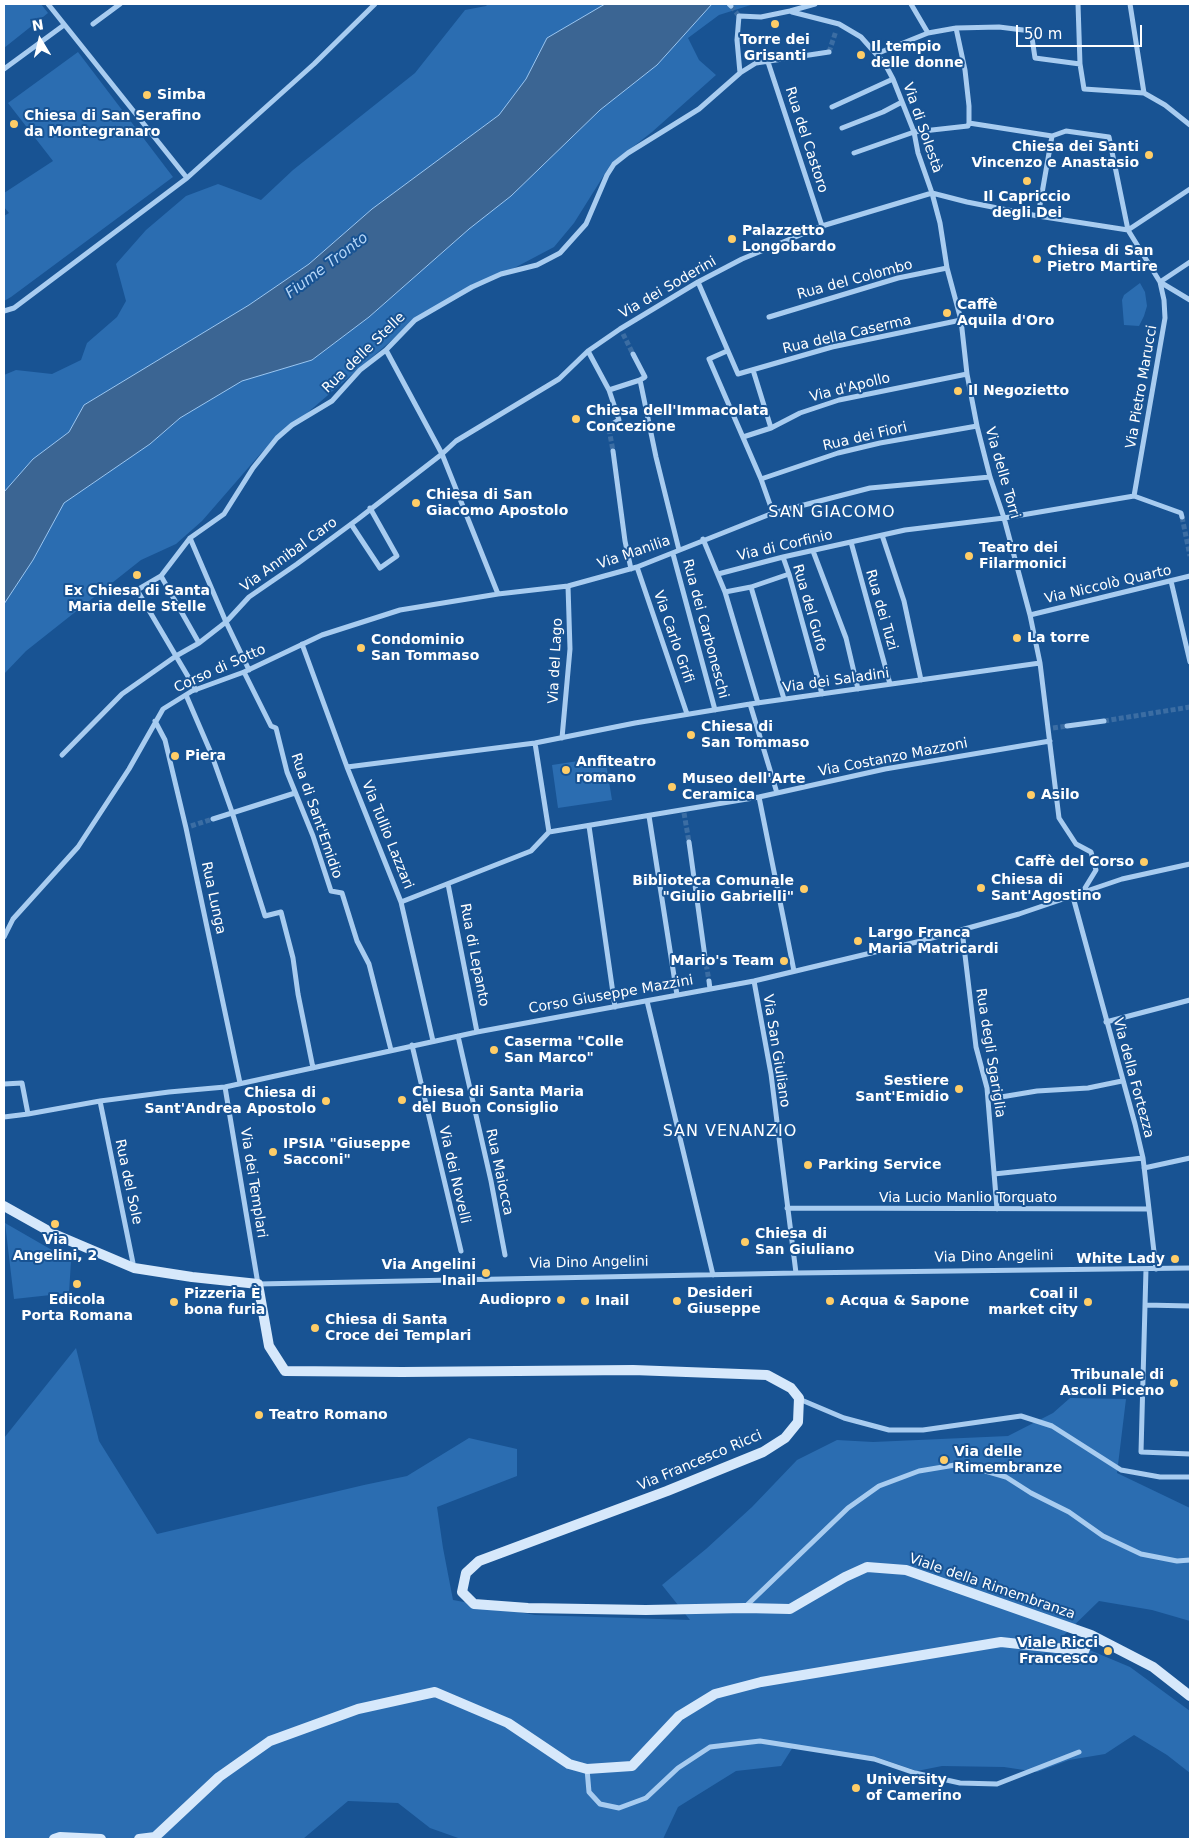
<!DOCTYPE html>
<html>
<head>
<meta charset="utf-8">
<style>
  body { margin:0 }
  #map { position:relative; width:1194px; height:1843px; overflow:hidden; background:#185393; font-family:"DejaVu Sans",sans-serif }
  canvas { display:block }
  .frame { position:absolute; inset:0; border:5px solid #fff; pointer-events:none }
  .north { position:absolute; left:15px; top:15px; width:50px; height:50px; -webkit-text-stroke:4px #185393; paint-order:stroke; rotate:351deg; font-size:14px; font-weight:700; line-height:20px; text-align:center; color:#fff }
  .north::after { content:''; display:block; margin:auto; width:18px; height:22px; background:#fff; clip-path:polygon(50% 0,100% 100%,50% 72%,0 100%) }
  .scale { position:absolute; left:1016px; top:25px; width:126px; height:22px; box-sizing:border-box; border:2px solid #fff; border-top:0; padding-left:6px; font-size:15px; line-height:18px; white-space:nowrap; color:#fff; -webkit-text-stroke:4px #185393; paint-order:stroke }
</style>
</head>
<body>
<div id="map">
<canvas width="1194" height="1843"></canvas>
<div class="frame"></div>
<div class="north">N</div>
<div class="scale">50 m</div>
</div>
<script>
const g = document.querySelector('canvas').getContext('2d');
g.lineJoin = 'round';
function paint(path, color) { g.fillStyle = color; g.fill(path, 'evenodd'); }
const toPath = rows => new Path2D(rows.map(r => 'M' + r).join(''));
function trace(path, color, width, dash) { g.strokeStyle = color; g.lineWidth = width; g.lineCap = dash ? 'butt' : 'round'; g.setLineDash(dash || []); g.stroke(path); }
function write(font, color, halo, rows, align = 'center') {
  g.font = font + ' "DejaVu Sans",sans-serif'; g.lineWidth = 4; g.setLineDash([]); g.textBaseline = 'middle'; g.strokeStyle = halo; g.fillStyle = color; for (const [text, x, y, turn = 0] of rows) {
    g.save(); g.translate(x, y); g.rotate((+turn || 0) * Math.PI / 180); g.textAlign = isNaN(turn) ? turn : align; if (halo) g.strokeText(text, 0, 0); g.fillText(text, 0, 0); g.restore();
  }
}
paint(toPath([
  [4,4,41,4,48,13,4,48],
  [488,4,605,4,547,38,526,79,499,115,372,209,309,264,249,305,84,405,69,432,33,459,4,492,4,375,16,370,52,374,81,360,87,343,117,317,126,301,116,264,146,230,186,196,218,184,261,200,293,170,415,73,465,10,486,6],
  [712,4,754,4,719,15,688,38,699,60,716,75,652,132,611,164,574,223,554,247,414,321,262,452,202,521,176,544,141,560,26,651,4,674,4,604,33,560,64,503,150,444,180,418,242,381,312,360,369,317,469,229,511,196,600,110,657,65],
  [78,52,173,177,11,297,4,301,4,216,9,213,4,207,4,193,53,161,8,103],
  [1140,283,1145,292,1147,306,1144,316,1139,326,1124,325,1122,300,1124,295],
  [605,757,612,800,558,808,552,765],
  [5,1223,71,1261,69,1293,14,1299],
  [76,1348,99,1441,157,1534,364,1485,407,1476,469,1438,517,1449,517,1476,437,1507,443,1548,453,1600,535,1615,690,1620,662,1585,706,1549,752,1507,797,1460,837,1440,873,1442,1008,1436,1053,1413,1070,1398,1126,1399,1117,1473,1190,1508,1190,1621,1152,1610,1099,1601,1061,1638,1130,1667,1190,1711,1190,1773,1167,1755,1134,1735,1105,1754,1069,1760,1037,1772,1004,1767,942,1766,917,1771,873,1756,793,1747,781,1766,736,1771,678,1807,663,1839,461,1839,430,1828,398,1803,348,1801,303,1839,4,1839,4,1438]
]), '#2b6db1');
const water = toPath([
  [605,4,712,4,657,65,600,110,511,196,469,229,369,317,312,360,242,381,180,418,150,444,64,503,33,560,4,604,4,492,33,459,69,432,84,405,249,305,309,264,372,209,499,115,526,79,547,38,605,4]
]);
paint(water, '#3b6593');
trace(water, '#9bc7f2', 1);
trace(toPath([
  [731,6,739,16],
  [829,52,836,31],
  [623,334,633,354],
  [609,429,613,451],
  [1182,517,1190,556],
  [1104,721,1190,707],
  [1053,728,1067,726],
  [684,813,689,842],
  [191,826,213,819],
  [705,957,709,981]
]), '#3b6da3', 5, [5, 2.5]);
trace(toPath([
  [48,4,187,178],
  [729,4,731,6],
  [911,4,928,33],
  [1078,4,1080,64,1084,89,1144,93,1165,105,1190,125],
  [1130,4,1144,93],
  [792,12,839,24,861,37,885,64,893,79,914,132,918,153,932,193,940,223,947,268,961,320,967,374,977,426,990,477,1004,518,1030,615,1040,663,1059,818,1076,844,1091,852,1096,870,1085,888,1087,892],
  [93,24,120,4],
  [956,28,965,70,969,106,969,123],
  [876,54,928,33,956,28,999,27,1031,31,1035,58,1080,64],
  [768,62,822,226],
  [4,69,64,25],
  [740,73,756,63,829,52],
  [832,107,893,79],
  [842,128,883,112,902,102],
  [854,153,914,132,968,126,969,123,1052,136],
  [932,193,967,202,1038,216,1128,230,1190,189],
  [1038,216,1052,136,1066,131,1109,137,1128,230,1160,282,1190,300],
  [698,282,738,374,832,347,961,320],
  [1160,282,1190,262],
  [4,311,14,308,187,178,314,64,375,4],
  [769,317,898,278,947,268],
  [386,350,442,454,498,594],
  [588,351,609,390,619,420,609,426,609,429],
  [727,351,709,359,761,479,773,513],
  [633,354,645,377,640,380,656,457,679,550],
  [753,370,771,428],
  [609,390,640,380],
  [743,437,771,428,800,413,839,400,967,374],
  [613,451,625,541,631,569],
  [761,479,838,453,880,443,977,426],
  [1134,496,1165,318,1164,300,1160,282],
  [351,524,380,568,397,556,370,508],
  [882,535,904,601,921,680],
  [190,538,226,622,249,670],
  [703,539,725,592,758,703],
  [851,542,890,684],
  [813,551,846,638,858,689],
  [673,554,715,710],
  [783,557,789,574,822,694],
  [637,567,687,714],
  [718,574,783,557,905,530,1004,518,1134,496,1181,513,1182,517],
  [161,576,199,643],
  [1171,581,1190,662],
  [751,587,784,699],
  [725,592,751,587,789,574],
  [1030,615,1190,576],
  [302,644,347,767,401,902,433,1041],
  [244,672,271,726,276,728,287,772,313,836,331,891,342,893,357,941,369,964,391,1050],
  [196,690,137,590,161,576,190,538,224,514,253,468,277,438,292,425,332,401,360,370,386,350,415,320,472,287,501,274,537,265,560,253,586,224,607,175,614,164,628,153,699,109,740,73,737,40,739,16,761,17,790,11,815,4],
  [186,695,211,753,232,812,265,916,281,912,293,958,298,994,313,1068],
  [750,704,777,793],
  [155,721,165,740,186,828,240,1083],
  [1067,726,1104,721],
  [562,738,570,649,568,586],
  [535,743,549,832,759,797,885,769,1050,741],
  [62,755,122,694,176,656,199,643,226,622,249,597,297,564,358,519,442,454,456,441,559,379,588,351,620,329,698,282,742,259,822,226,932,193],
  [347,767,535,743,635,723,750,704,1040,663],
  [759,797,794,971],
  [649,816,677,995],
  [213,819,295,793],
  [589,826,615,1007],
  [689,842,705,957],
  [448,884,477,1032],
  [1073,897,1135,1124,1143,1158,1156,1269],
  [401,902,531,851,549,832],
  [962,930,976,1047,987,1088,997,1209],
  [4,937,13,919,78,847,129,769,163,709,192,691,244,672,322,635,400,610,498,594,568,586,637,567,773,513,870,488,990,477],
  [709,981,710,989],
  [754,981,771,1074,796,1273],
  [647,1001,713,1275],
  [1106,1022,1190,1000],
  [458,1036,491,1181,505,1255],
  [412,1045,461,1251],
  [4,1084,22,1083,28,1114],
  [225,1087,258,1284,796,1273,1190,1268],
  [989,1099,1037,1091,1088,1088,1122,1081],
  [100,1101,134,1268],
  [4,1117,28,1114,100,1101,169,1092,225,1087,477,1032,754,981,921,941,1019,914,1122,879,1190,864],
  [1144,1168,1190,1158],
  [994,1174,1143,1158],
  [787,1208,1149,1209],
  [1146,1269,1141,1452,1190,1454],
  [1145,1305,1190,1306],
  [799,1399,844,1418,889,1430,923,1430,1021,1416,1052,1426,1121,1470,1160,1477,1190,1477],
  [745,1607,848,1508,879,1486,919,1471,961,1464,1006,1477,1031,1493,1069,1512,1103,1536,1141,1554,1177,1561,1190,1560],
  [587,1769,589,1792,600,1804,619,1808,646,1798,678,1768,710,1747,760,1741,874,1759,915,1773,960,1783,997,1784,1079,1752]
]), '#a8ccf0', 5);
trace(toPath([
  [4,1206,54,1234,134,1268,192,1277,258,1284,269,1346,285,1371,402,1372,633,1370,767,1375,791,1388,799,1398,798,1422,785,1438,763,1452,667,1491,479,1561,466,1573,462,1592,474,1604,528,1608,646,1610,745,1608,790,1609,845,1577,867,1567,906,1570,1091,1635,1153,1667,1190,1696],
  [54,1839,60,1837,101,1839],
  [139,1839,155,1837,219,1777,270,1741,358,1709,435,1692,508,1723,569,1764,587,1769,632,1766,679,1716,715,1694,761,1682,1001,1642,1084,1651,1091,1635]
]), '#d6e8fb', 10);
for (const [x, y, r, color] of [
  [775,24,5,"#ffcd67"],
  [861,55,5,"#ffcd67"],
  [147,95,5,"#ffcd67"],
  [14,124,5,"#ffcd67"],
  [1149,155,5,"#ffcd67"],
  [1027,181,5,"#ffcd67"],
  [732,239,5,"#ffcd67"],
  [1037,259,5,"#ffcd67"],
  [947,313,5,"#ffcd67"],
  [958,391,5,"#ffcd67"],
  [576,419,5,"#ffcd67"],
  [416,503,5,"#ffcd67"],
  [969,556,5,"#ffcd67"],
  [137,575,5,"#ffcd67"],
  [1017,638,5,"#ffcd67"],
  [361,648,5,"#ffcd67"],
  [691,735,5,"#ffcd67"],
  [175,756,5,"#ffcd67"],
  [566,770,5,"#ffcd67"],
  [672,787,5,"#ffcd67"],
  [1031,795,5,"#ffcd67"],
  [1144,862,5,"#ffcd67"],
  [981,888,5,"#ffcd67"],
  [804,889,5,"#ffcd67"],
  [858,941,5,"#ffcd67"],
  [784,961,5,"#ffcd67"],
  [494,1050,5,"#ffcd67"],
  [959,1089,5,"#ffcd67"],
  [402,1100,5,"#ffcd67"],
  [326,1101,5,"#ffcd67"],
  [273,1152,5,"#ffcd67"],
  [808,1165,5,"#ffcd67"],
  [55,1224,5,"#ffcd67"],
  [745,1242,5,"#ffcd67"],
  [1175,1259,5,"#ffcd67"],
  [486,1273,5,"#ffcd67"],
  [77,1284,5,"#ffcd67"],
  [561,1300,5,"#ffcd67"],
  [585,1301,5,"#ffcd67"],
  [677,1301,5,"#ffcd67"],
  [830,1301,5,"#ffcd67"],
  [174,1302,5,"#ffcd67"],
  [1088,1302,5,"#ffcd67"],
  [315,1328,5,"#ffcd67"],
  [1174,1383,5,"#ffcd67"],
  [259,1415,5,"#ffcd67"],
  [944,1460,5,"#ffcd67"],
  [1108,1651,5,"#ffcd67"],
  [856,1788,5,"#ffcd67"]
]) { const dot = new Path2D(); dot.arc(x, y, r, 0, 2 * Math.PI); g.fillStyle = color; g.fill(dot); trace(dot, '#185393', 2); }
write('bold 14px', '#fff', '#185393', [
  ["Torre dei",775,40,"center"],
  ["Grisanti",775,56,"center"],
  ["Il tempio",871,47],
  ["delle donne",871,63],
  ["Simba",157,95],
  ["Chiesa di San Serafino",24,116],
  ["da Montegranaro",24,132],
  ["Chiesa dei Santi",1139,147,"right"],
  ["Vincenzo e Anastasio",1139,163,"right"],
  ["Il Capriccio",1027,197,"center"],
  ["degli Dei",1027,213,"center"],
  ["Palazzetto",742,231],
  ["Longobardo",742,247],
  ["Chiesa di San",1047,251],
  ["Pietro Martire",1047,267],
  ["Caffè",957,305],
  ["Aquila d'Oro",957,321],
  ["Il Negozietto",968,391],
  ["Chiesa dell'Immacolata",586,411],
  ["Concezione",586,427],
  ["Chiesa di San",426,495],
  ["Giacomo Apostolo",426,511],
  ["Teatro dei",979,548],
  ["Filarmonici",979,564],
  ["Ex Chiesa di Santa",137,591,"center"],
  ["Maria delle Stelle",137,607,"center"],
  ["La torre",1027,638],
  ["Condominio",371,640],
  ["San Tommaso",371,656],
  ["Chiesa di",701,727],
  ["San Tommaso",701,743],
  ["Piera",185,756],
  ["Anfiteatro",576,762],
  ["romano",576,778],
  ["Museo dell'Arte",682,779],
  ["Ceramica",682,795],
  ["Asilo",1041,795],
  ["Caffè del Corso",1134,862,"right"],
  ["Chiesa di",991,880],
  ["Sant'Agostino",991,896],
  ["Biblioteca Comunale",794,881,"right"],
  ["\"Giulio Gabrielli\"",794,897,"right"],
  ["Largo Franca",868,933],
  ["Maria Matricardi",868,949],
  ["Mario's Team",774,961,"right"],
  ["Caserma \"Colle",504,1042],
  ["San Marco\"",504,1058],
  ["Sestiere",949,1081,"right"],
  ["Sant'Emidio",949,1097,"right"],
  ["Chiesa di Santa Maria",412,1092],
  ["del Buon Consiglio",412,1108],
  ["Chiesa di",316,1093,"right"],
  ["Sant'Andrea Apostolo",316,1109,"right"],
  ["IPSIA \"Giuseppe",283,1144],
  ["Sacconi\"",283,1160],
  ["Parking Service",818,1165],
  ["Chiesa di",755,1234],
  ["San Giuliano",755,1250],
  ["Via",55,1240,"center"],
  ["Angelini, 2",55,1256,"center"],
  ["White Lady",1165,1259,"right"],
  ["Via Angelini",476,1265,"right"],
  ["Inail",476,1281,"right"],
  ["Desideri",687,1293],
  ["Giuseppe",687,1309],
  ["Pizzeria È",184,1294],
  ["bona furia",184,1310],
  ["Coal il",1078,1294,"right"],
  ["market city",1078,1310,"right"],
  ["Edicola",77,1300,"center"],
  ["Porta Romana",77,1316,"center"],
  ["Audiopro",551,1300,"right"],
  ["Inail",595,1301],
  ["Acqua & Sapone",840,1301],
  ["Chiesa di Santa",325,1320],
  ["Croce dei Templari",325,1336],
  ["Tribunale di",1164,1375,"right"],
  ["Ascoli Piceno",1164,1391,"right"],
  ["Teatro Romano",269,1415],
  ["Via delle",954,1452],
  ["Rimembranze",954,1468],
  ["Viale Ricci",1098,1643,"right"],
  ["Francesco",1098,1659,"right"],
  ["University",866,1780],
  ["of Camerino",866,1796]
], 'left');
write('14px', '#fff', '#185393', [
  ["Via di Solestà",922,128,71],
  ["Rua del Castoro",806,140,72],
  ["Rua del Colombo",855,280,-15],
  ["Via dei Soderini",668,288,-30],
  ["Rua della Caserma",847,335,-13],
  ["Rua delle Stelle",364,353,-44],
  ["Via Pietro Marucci",1142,387,-80],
  ["Via d'Apollo",850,388,-14],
  ["Rua dei Fiori",865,437,-13],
  ["Via delle Torri",1002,473,74],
  ["Via di Corfinio",785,546,-13],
  ["Via Manilia",634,553,-19],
  ["Via Annibal Caro",289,555,-36],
  ["Via Niccolò Quarto",1108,585,-13],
  ["Rua del Gufo",809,608,74],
  ["Rua dei Tuzi",881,610,74],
  ["Rua dei Carboneschi",705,629,75],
  ["Via Carlo Grifi",673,637,71],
  ["Via del Lago",556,661,-87],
  ["Corso di Sotto",220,669,-24],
  ["Via dei Saladini",836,681,-8],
  ["Via Costanzo Mazzoni",893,758,-11],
  ["Rua di Sant'Emidio",316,816,71],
  ["Via Tullio Lazzari",387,835,68],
  ["Rua Lunga",213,898,78],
  ["Rua di Lepanto",474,955,79],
  ["Corso Giuseppe Mazzini",611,995,-10],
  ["Via San Giuliano",776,1051,81],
  ["Rua degli Sgariglia",990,1053,81],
  ["Via della Fortezza",1133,1078,75],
  ["Rua Maiocca",499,1172,78],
  ["Via dei Novelli",454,1175,77],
  ["Rua del Sole",128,1182,78],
  ["Via dei Templari",253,1183,81],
  ["Via Lucio Manlio Torquato",968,1198],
  ["Via Dino Angelini",994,1257,-1],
  ["Via Dino Angelini",589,1263,-1],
  ["Via Francesco Ricci",700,1461,-23],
  ["Viale della Rimembranza",992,1587,19]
]);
write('italic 15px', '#b4d5f7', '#185393', [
  ["Fiume Tronto",327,266,-37]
]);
g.letterSpacing = '1px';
write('16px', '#fff', '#185393', [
  ["SAN GIACOMO",832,513],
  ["SAN VENANZIO",730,1132]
]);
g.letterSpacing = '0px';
</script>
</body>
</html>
